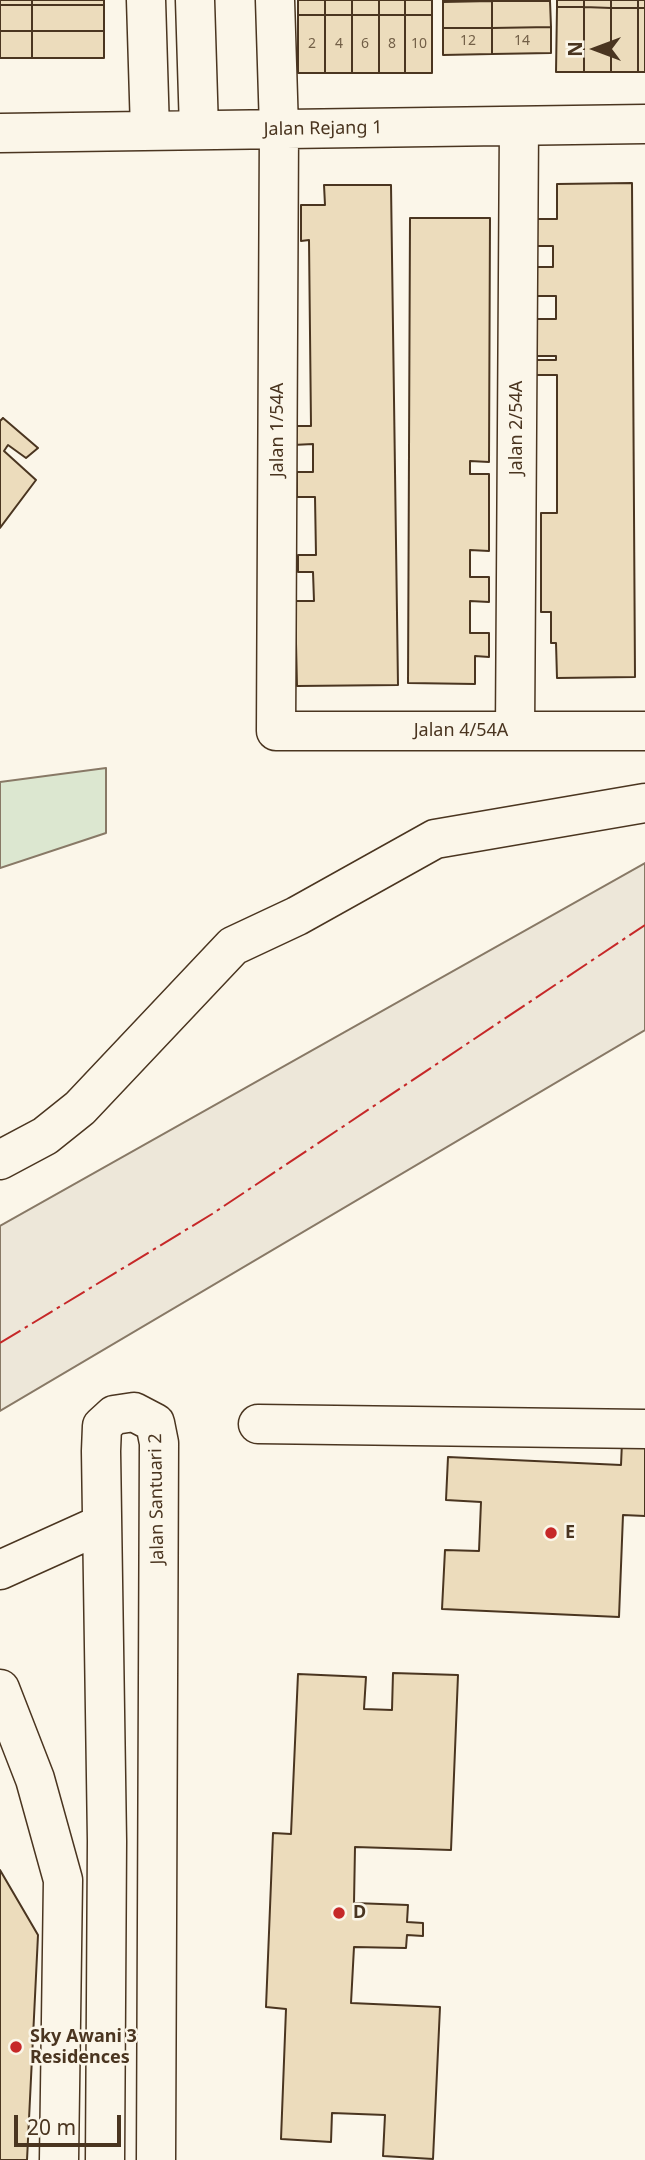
<!DOCTYPE html>
<html>
<head>
<meta charset="utf-8">
<style>
  body { margin:0 }
  #map { position:relative; width:645px; height:2160px; overflow:hidden; background:#fbf6e9; font-family:"Noto Sans",sans-serif }
  canvas { display:block }
  .north { position:absolute; left:561px; top:14px; width:70px; height:70px; -webkit-text-stroke:5px #fbf6e9; paint-order:stroke; rotate:270deg; font-size:19px; font-weight:700; line-height:28px; text-align:center; color:#4a3520 }
  .north::after { content:''; display:block; margin:auto; width:24px; height:32px; background:#4a3520; clip-path:polygon(50% 0,100% 100%,50% 72%,0 100%) }
  .scale { position:absolute; left:14px; top:2115px; width:107px; height:32px; box-sizing:border-box; border:4px solid #4a3520; border-top:0; padding-left:9px; font-size:21px; line-height:24px; white-space:nowrap; color:#4a3520; -webkit-text-stroke:5px #fbf6e9; paint-order:stroke }
</style>
</head>
<body>
<div id="map">
<canvas width="645" height="2160"></canvas>
<div class="north">N</div>
<div class="scale">20 m</div>
</div>
<script>
const g = document.querySelector('canvas').getContext('2d');
g.lineJoin = 'round';
function paint(path, color) { g.fillStyle = color; g.fill(path, 'evenodd'); }
const toPath = rows => new Path2D(rows.map(r => 'M' + r).join(''));
function trace(path, color, width, dash) { g.strokeStyle = color; g.lineWidth = width; g.lineCap = dash ? 'butt' : 'round'; g.setLineDash(dash || []); g.stroke(path); }
function write(font, color, halo, rows, align = 'center') {
  g.font = font + ' "Noto Sans",sans-serif'; g.lineWidth = 5; g.setLineDash([]); g.textBaseline = 'middle'; g.strokeStyle = halo; g.fillStyle = color; for (const [text, x, y, turn = 0] of rows) {
    g.save(); g.translate(x, y); g.rotate((+turn || 0) * Math.PI / 180); g.textAlign = isNaN(turn) ? turn : align; if (halo) g.strokeText(text, 0, 0); g.fillText(text, 0, 0); g.restore();
  }
}
const green = toPath([
  [106,768,106,833,0,868,0,782,106,768]
]);
paint(green, '#dce7d0');
trace(green, '#887966', 2);
const parking = toPath([
  [645,863,645,1030,0,1411,0,1226,645,863]
]);
paint(parking, '#ede7d9');
trace(parking, '#887966', 2);
const building = toPath([
  [0,0,32,0,32,5,0,5,0,0],
  [32,0,104,0,104,5,32,5,32,0],
  [298,0,325,0,325,15,298,15,298,0],
  [325,0,352,0,352,15,325,15,325,0],
  [352,0,379,0,379,15,352,15,352,0],
  [379,0,405,0,405,15,379,15,379,0],
  [405,0,432,0,432,15,405,15,405,0],
  [443,0,492,0,492,1,443,2,443,0],
  [492,0,550,0,550,1,492,1,492,0],
  [557,0,584,0,584,7,557,7,557,0],
  [584,0,611,0,611,8,584,7,584,0],
  [611,0,638,0,638,8,611,8,611,0],
  [638,0,645,0,645,8,638,8,638,0],
  [492,1,492,28,443,28,443,2,492,1],
  [492,1,550,1,551,27,492,28,492,1],
  [0,5,32,5,32,31,0,31,0,5],
  [32,5,104,5,104,31,32,31,32,5],
  [557,7,584,7,584,72,556,72,557,7],
  [584,7,611,8,611,72,584,72,584,7],
  [611,8,638,8,638,72,611,72,611,8],
  [638,8,645,8,645,72,638,72,638,8],
  [298,15,325,15,325,73,298,73,298,15],
  [325,15,352,15,352,73,325,73,325,15],
  [352,15,379,15,379,73,352,73,352,15],
  [379,15,405,15,405,73,379,73,379,15],
  [405,15,432,15,432,73,405,73,405,15],
  [551,27,551,53,492,54,492,28,551,27],
  [443,28,492,28,492,54,443,55,443,28],
  [0,31,32,31,32,58,0,58,0,31],
  [32,31,104,31,104,58,32,58,32,31],
  [632,183,635,677,557,678,556,643,551,643,551,612,541,612,541,513,557,513,557,375,533,375,533,360,556,360,556,356,537,356,537,319,556,319,556,296,531,296,531,267,553,267,553,246,536,246,536,219,557,219,557,184,632,183],
  [324,185,391,185,398,685,297,686,295,601,314,601,313,572,298,572,298,555,316,555,315,497,297,497,297,472,313,472,313,444,293,445,293,426,311,426,309,240,301,241,301,205,325,205,324,185],
  [410,218,490,218,489,462,470,461,470,474,489,474,489,551,470,550,470,577,489,577,489,602,470,601,470,633,489,633,489,657,475,656,475,684,408,683,410,218],
  [3,418,38,448,26,458,8,445,4,451,36,480,0,528,0,421,3,418],
  [622,1442,645,1444,645,1516,623,1515,619,1617,442,1609,445,1550,479,1551,481,1502,446,1500,448,1457,621,1465,622,1442],
  [393,1673,458,1675,451,1850,355,1847,354,1903,408,1905,407,1922,423,1923,423,1936,407,1935,406,1948,354,1947,351,2003,440,2007,433,2159,383,2156,385,2115,332,2113,331,2142,281,2139,286,2009,266,2007,273,1833,291,1834,298,1674,366,1677,364,1709,392,1710,393,1673],
  [0,1870,38,1935,27,2160,0,2160,0,1870]
]);
paint(building, '#ecdcbc');
trace(building, '#4a3520', 2);
const minor = toPath([
  [146,0,150,131],
  [195,0,199,130],
  [275,0,279,129,276,731,645,731],
  [0,133,645,124],
  [515,731,519,126],
  [0,1160,45,1136,80,1108,233,946,297,916,435,839,645,803],
  [258,1424,645,1429],
  [0,1570,102,1524],
  [0,1689,35,1779,63,1880,59,2160],
  [105,2160,107,1841,101,1451,102,1426,114,1415,134,1412,155,1423,159,1443,156,2160]
]);
trace(minor, '#4a3520', 41);
trace(minor, '#fbf6e9', 38);
trace(toPath([
  [0,1343,212,1214,645,925]
]), '#c62828', 2, [24, 5, 3.5, 5]);
for (const [x, y, r, color] of [
  [551,1533,7,"#c62828"],
  [339,1913,7,"#c62828"],
  [16,2047,7,"#c62828"]
]) { const dot = new Path2D(); dot.arc(x, y, r, 0, 2 * Math.PI); g.fillStyle = color; g.fill(dot); trace(dot, '#fbf6e9', 2.5); }
write('14px', '#725f47', null, [
  ["12",468,41],
  ["14",522,41],
  ["2",312,44],
  ["4",339,44],
  ["6",365,44],
  ["8",392,44],
  ["10",419,44]
]);
write('18px', '#4a3520', '#fbf6e9', [
  ["Jalan Rejang 1",323,129,-1],
  ["Jalan 2/54A",517,428,-90],
  ["Jalan 1/54A",278,430,-90],
  ["Jalan 4/54A",461,731],
  ["Jalan Santuari 2",157,1499,-91]
]);
write('bold 18px', '#4a3520', '#fbf6e9', [
  ["E",565,1533],
  ["D",353,1913],
  ["Sky Awani 3",30,2037],
  ["Residences",30,2058]
], 'left');
</script>
</body>
</html>
